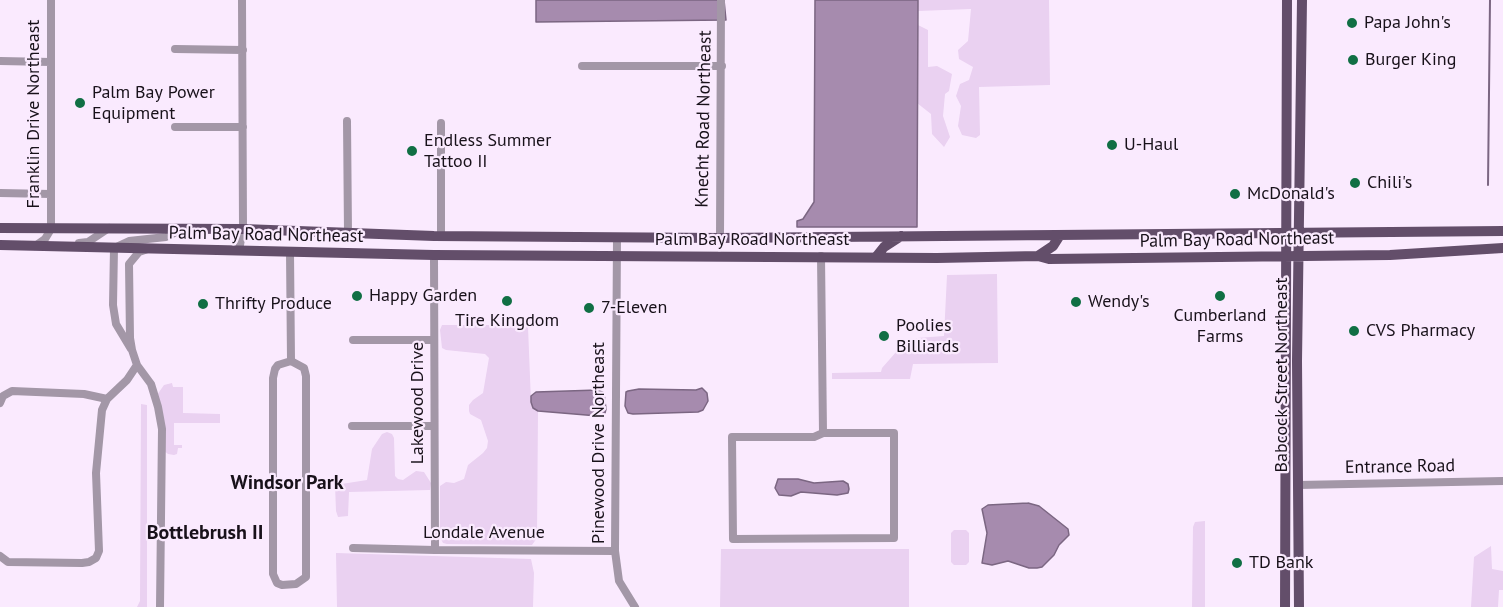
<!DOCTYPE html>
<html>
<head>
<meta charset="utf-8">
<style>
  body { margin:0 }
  canvas { display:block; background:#faeafe }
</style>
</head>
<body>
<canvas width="1503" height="607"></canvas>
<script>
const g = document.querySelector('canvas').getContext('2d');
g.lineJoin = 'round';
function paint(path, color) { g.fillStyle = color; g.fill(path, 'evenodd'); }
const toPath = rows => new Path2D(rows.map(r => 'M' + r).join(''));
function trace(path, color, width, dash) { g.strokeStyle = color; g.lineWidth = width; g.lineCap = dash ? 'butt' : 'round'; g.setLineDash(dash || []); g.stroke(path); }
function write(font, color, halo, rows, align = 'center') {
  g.font = font + ' "PT Sans",sans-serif'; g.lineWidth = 4.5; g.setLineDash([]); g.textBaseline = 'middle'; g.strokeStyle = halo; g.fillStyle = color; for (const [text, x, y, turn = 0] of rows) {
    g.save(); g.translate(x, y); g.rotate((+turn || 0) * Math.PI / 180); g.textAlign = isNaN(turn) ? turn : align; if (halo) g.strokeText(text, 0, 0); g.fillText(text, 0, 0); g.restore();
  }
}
paint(toPath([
  [918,0,1049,0,1050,85,979,87,980,135,976,138,962,135,958,126,961,106,956,96,960,84,969,80,973,67,959,59,958,50,968,41,971,9,918,11],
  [918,25,928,30,928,67,937,66,952,74,949,91,945,94,943,116,950,137,944,147,932,134,931,114,917,103],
  [997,274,998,363,913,364,910,379,832,379,832,373,881,372,882,368,904,343,917,338,944,336,947,275],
  [442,325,526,325,528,327,531,402,533,407,538,411,537,538,532,545,447,544,443,543,440,537,440,486,446,482,454,483,464,479,468,465,483,453,487,448,488,441,481,420,470,414,469,411,469,405,473,400,483,393,489,358,485,354,446,350,442,348,440,330],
  [172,383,173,387,183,387,183,413,220,414,220,423,174,423,174,445,182,445,182,448,178,448,177,454,174,455,168,454,163,450,157,395,164,385],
  [141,404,147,405,147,607,137,607,140,601],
  [387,432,392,434,394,438,395,476,398,479,403,480,416,471,424,472,431,483,430,490,349,492,348,516,338,517,336,511,335,485,367,480,372,449,382,434],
  [1205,521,1205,607,1192,607,1193,527,1195,522],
  [954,530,966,530,969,533,969,562,966,565,954,565,951,562,951,533],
  [1491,546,1492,569,1503,571,1503,590,1499,590,1498,607,1471,607,1474,557],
  [721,549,909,549,909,607,720,607],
  [336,553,531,559,534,573,533,607,337,607]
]), '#ead1f1');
const water = toPath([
  [536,0,724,0,726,20,536,22,536,0],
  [815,0,918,0,917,227,797,227,797,221,803,219,814,202,815,0],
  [702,388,707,393,708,401,703,410,698,412,633,414,628,413,625,406,626,392,628,391,639,389,696,390,702,388],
  [598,390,604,393,606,409,605,413,598,416,538,411,533,408,531,402,531,396,536,392,598,390],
  [778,479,798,479,814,483,843,481,848,484,849,489,848,493,837,495,801,492,791,496,779,495,775,488,778,479],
  [1028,503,1039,506,1068,529,1069,535,1059,545,1054,555,1042,567,1037,568,1029,568,1008,561,992,565,982,563,987,533,982,509,988,505,1028,503]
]);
paint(water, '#a68bae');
trace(water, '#7b6682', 1.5);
trace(toPath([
  [1488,185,1490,0]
]), '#7b6682', 2);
trace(toPath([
  [175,49,243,50],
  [0,61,51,62],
  [582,66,722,66],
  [347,121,348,233],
  [175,127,243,127],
  [0,193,51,194],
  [441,236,441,123],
  [617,237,615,551,619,581,635,607],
  [720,238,721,0],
  [79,243,88,242,109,228],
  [35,246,45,239,51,229,51,0],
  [148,249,139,252,129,264,130,338,132,350,137,365,151,384,158,407,162,429,160,607],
  [239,251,243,227,242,0],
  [290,252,291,361],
  [434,255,435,550],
  [821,256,823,433],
  [353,340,434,340],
  [131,349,116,324,113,305,114,248,129,241,166,237,181,230],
  [291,361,304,368,306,376,306,577,296,584,282,585,277,583,273,574,273,378,275,369,278,365,291,361],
  [107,399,127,380,137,365],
  [0,403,3,396,12,391,84,394,107,399,102,410,96,473,99,551,96,558,89,562,82,563,8,562,0,556],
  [352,426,434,426],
  [823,433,894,433,894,538,733,539,732,437,814,437,823,433],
  [1298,485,1503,481],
  [353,548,435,550,615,551]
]), '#a397a7', 8);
trace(toPath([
  [0,228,243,229,434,236,720,238,1503,231],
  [0,245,434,255,937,258,1038,256,1049,259,1390,255,1503,248],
  [1038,256,1053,246,1060,235],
  [876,257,884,247,901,236],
  [1285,607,1287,0],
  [1299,607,1297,361,1302,0]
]), '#634e6a', 10);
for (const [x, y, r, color] of [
  [1352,23,6,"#106f44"],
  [1353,60,6,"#106f44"],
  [80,103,6,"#106f44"],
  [1112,145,6,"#106f44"],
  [412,151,6,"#106f44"],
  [1355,183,6,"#106f44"],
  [1235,194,6,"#106f44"],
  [357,296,6,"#106f44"],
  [1220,296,6,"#106f44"],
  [507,301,6,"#106f44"],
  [1076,302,6,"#106f44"],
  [203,304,6,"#106f44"],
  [589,308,6,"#106f44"],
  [1354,331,6,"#106f44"],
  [884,336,6,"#106f44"],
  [1237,563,6,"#106f44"]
]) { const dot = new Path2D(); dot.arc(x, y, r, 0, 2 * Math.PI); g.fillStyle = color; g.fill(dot); trace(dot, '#faeafe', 2); }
write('18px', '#18111a', '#faeafe', [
  ["Papa John's",1364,23],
  ["Burger King",1365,60],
  ["Palm Bay Power",92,93],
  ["Equipment",92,114],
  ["Endless Summer",424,141],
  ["Tattoo II",424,162],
  ["U-Haul",1124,145],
  ["Chili's",1367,183],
  ["McDonald's",1247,194],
  ["Happy Garden",369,296],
  ["Wendy's",1088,302],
  ["Thrifty Produce",215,304],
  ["7-Eleven",601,308],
  ["Cumberland",1220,316,"center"],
  ["Farms",1220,337,"center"],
  ["Tire Kingdom",507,321,"center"],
  ["Poolies",896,326],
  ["Billiards",896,347],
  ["CVS Pharmacy",1366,331],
  ["TD Bank",1249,563]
], 'left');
write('18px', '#18111a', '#faeafe', [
  ["Franklin Drive Northeast",34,114,-90],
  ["Knecht Road Northeast",704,119,-89],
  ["Palm Bay Road Northeast",266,235,1],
  ["Palm Bay Road Northeast",752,240],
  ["Palm Bay Road Northeast",1237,240,-1],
  ["Babcock Street Northeast",1282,375,-90],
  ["Lakewood Drive",418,403,-90],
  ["Pinewood Drive Northeast",599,443,-90],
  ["Entrance Road",1400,467,-1],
  ["Londale Avenue",484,533]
]);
write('bold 20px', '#18111a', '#faeafe', [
  ["Windsor Park",287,483],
  ["Bottlebrush II",205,533]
]);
</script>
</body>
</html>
